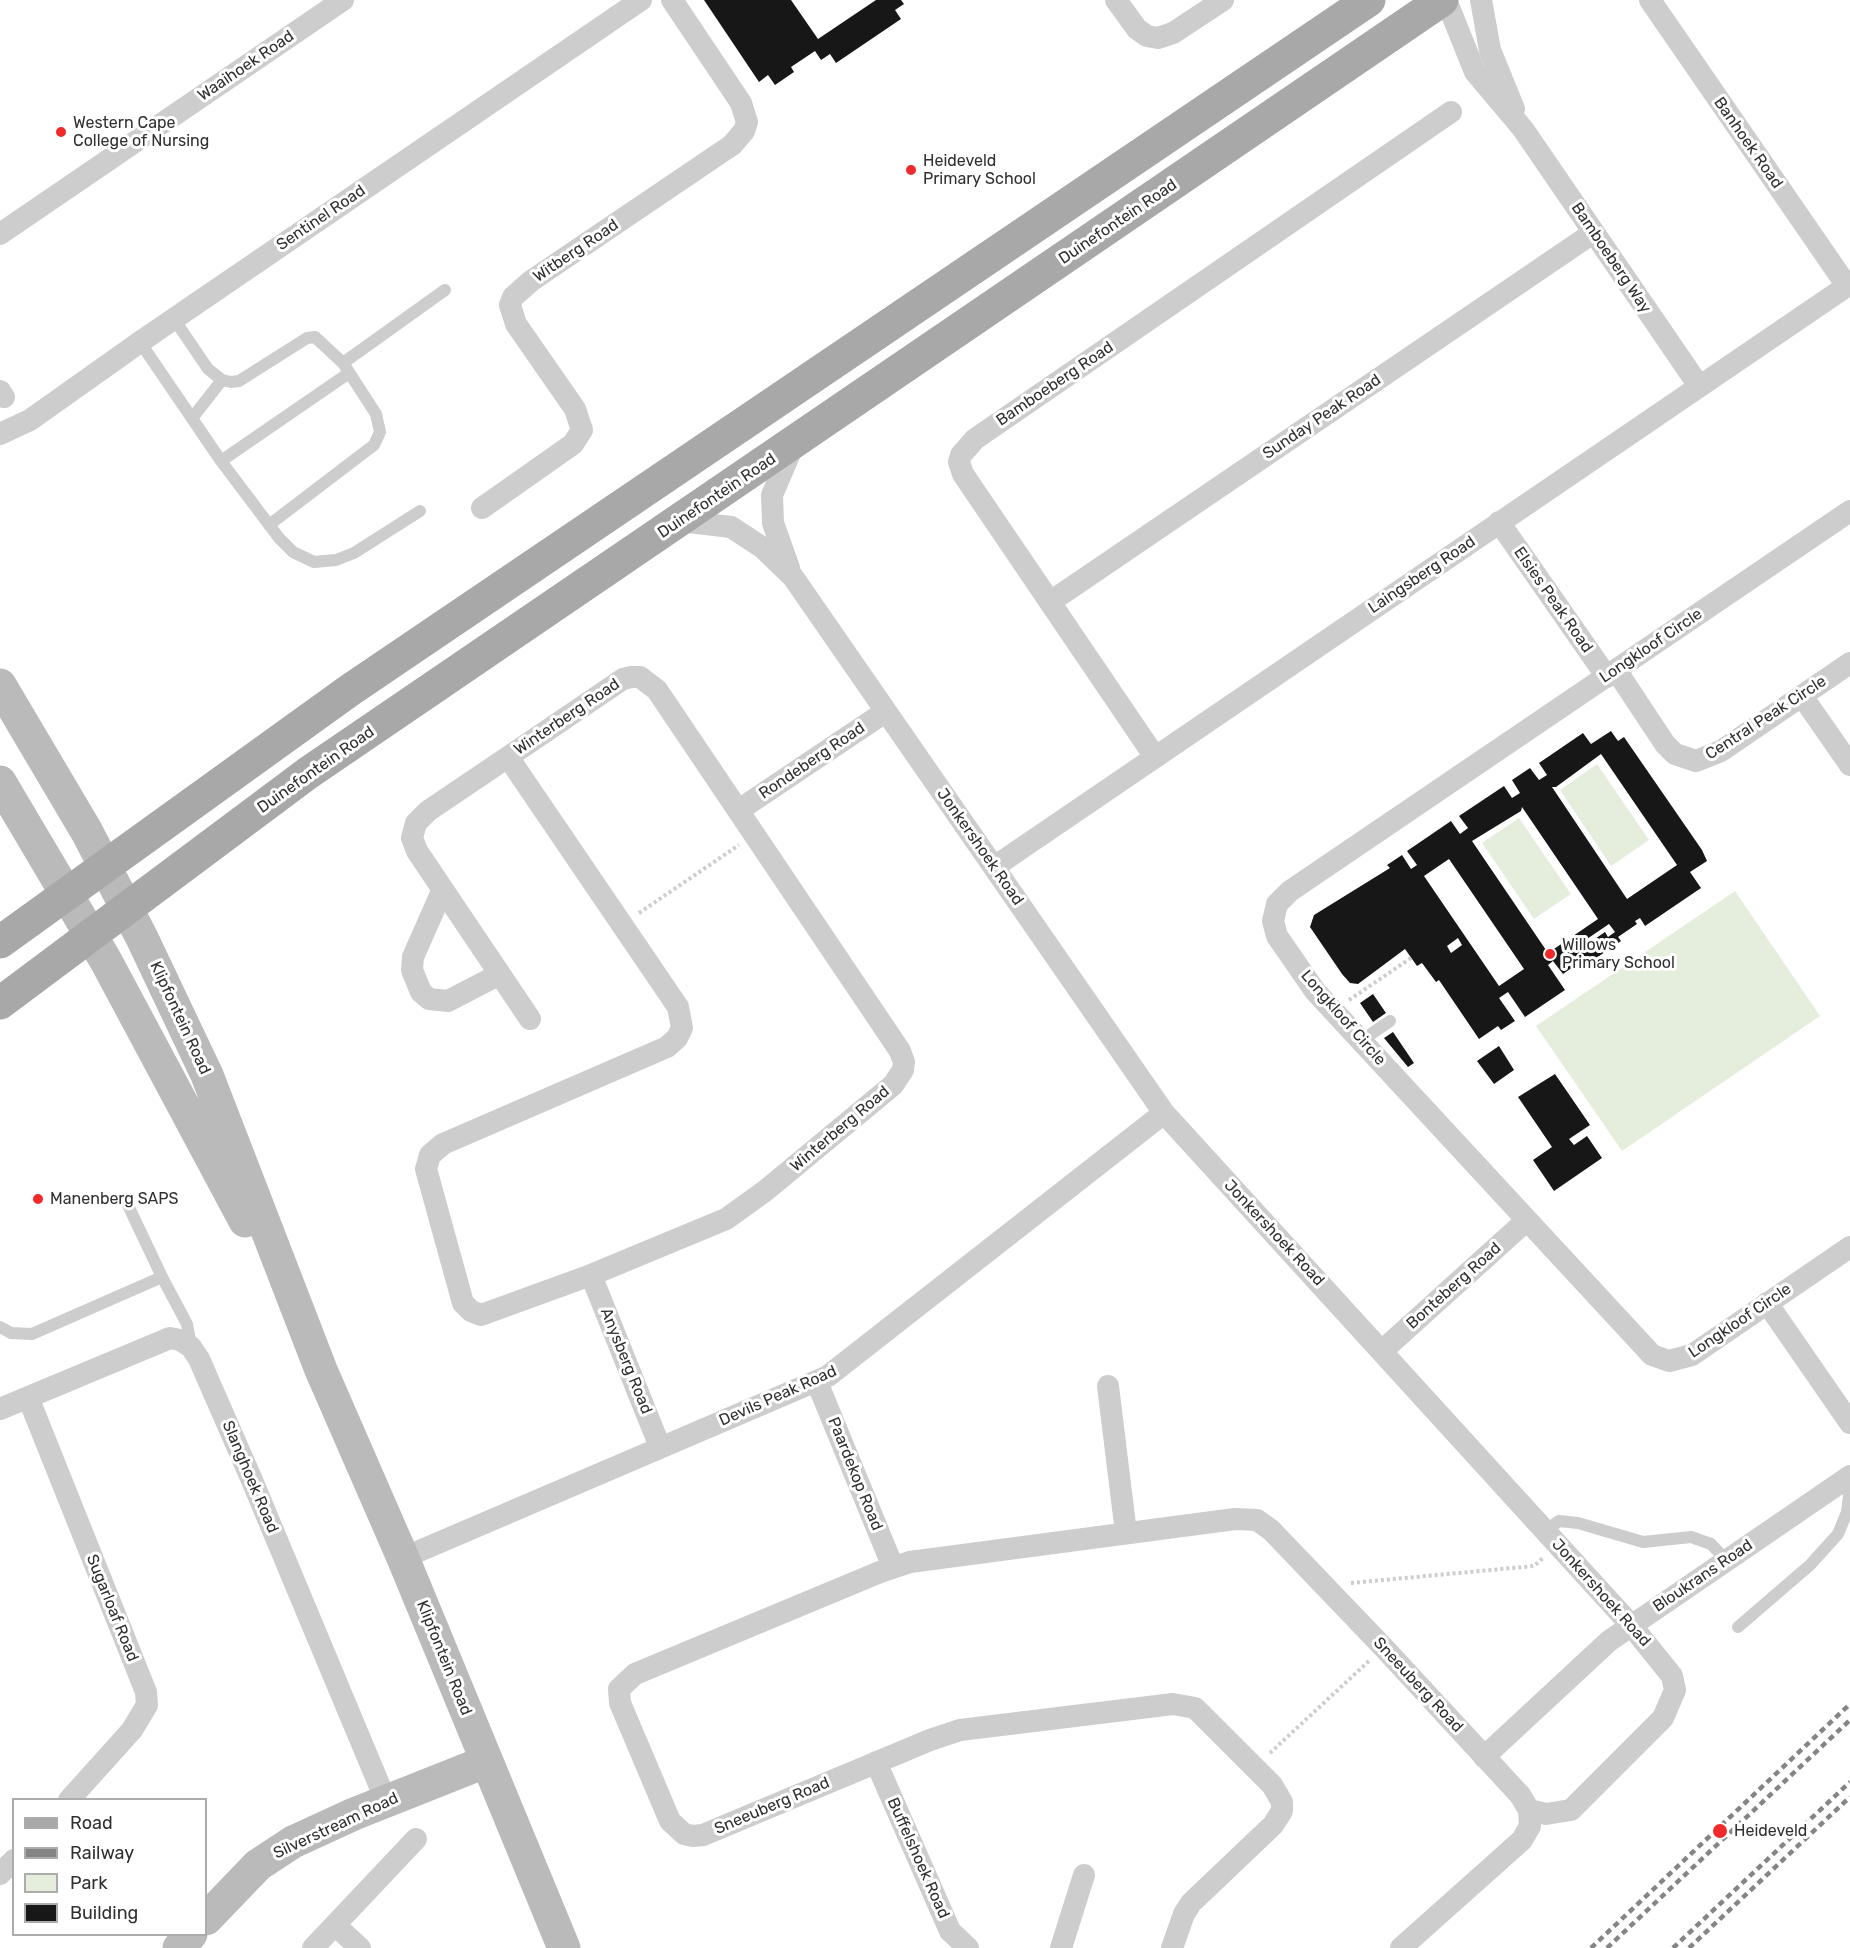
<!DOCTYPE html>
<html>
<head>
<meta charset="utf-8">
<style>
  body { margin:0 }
  #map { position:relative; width:1850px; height:1948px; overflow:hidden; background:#fff; font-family:Rubik,sans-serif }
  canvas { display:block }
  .legend { position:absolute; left:12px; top:1798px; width:195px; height:138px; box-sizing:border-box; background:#fff; border:2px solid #acacac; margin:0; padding:8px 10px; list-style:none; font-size:18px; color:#303030 }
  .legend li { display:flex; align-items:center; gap:12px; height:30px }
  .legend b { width:30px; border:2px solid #acacac }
</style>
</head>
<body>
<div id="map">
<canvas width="1850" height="1948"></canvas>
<ul class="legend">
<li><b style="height:8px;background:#a8a8a8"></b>Road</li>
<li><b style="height:8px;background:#858585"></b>Railway</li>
<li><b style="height:16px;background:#e5eedd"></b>Park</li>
<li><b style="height:16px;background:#171717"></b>Building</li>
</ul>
</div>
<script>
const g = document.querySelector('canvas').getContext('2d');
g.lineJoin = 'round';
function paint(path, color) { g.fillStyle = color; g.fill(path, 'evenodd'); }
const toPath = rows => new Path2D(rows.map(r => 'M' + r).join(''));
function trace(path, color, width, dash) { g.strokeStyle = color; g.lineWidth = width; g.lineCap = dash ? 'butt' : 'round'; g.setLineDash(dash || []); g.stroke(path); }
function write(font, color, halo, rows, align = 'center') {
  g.font = font + ' Rubik,sans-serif'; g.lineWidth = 6; g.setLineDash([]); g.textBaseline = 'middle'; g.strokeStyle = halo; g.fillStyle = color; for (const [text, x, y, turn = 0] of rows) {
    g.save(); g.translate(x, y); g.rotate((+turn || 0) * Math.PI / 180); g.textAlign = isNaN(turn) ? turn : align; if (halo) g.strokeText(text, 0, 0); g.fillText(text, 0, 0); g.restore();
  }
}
paint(toPath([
  [1597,764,1649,840,1611,866,1560,790],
  [1519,818,1571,894,1534,919,1482,843],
  [1735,891,1820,1016,1622,1151,1536,1026]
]), '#e5eedd');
paint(toPath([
  [704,0,791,0,818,39,876,0,901,0,904,4,895,10,901,19,836,63,830,54,821,60,815,51,791,67,794,72,775,85,768,75,759,82],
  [1611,731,1618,741,1624,737,1702,850,1707,861,1690,872,1701,888,1645,926,1640,918,1635,921,1637,924,1618,937,1621,941,1583,967,1580,962,1563,974,1553,961,1548,965,1565,990,1525,1017,1508,992,1499,998,1515,1021,1501,1030,1498,1026,1479,1039,1439,980,1436,982,1422,963,1417,966,1405,949,1358,984,1350,983,1342,974,1310,927,1314,915,1390,868,1387,865,1402,855,1411,869,1417,865,1407,851,1451,821,1460,834,1468,828,1459,816,1504,786,1512,798,1520,793,1512,780,1530,768,1539,780,1547,775,1539,763,1583,733,1591,744],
  [1601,754,1677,865,1627,899,1552,787,1556,787],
  [1522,807,1598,919,1548,953,1472,841,1521,811],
  [1449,859,1524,969,1499,986,1424,876],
  [1609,924,1615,932,1608,937,1605,932,1586,945,1584,941],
  [1458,938,1462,945,1451,953,1447,946],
  [1373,994,1386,1013,1373,1022,1360,1003],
  [1393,1032,1414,1063,1408,1067,1384,1038],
  [1499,1046,1514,1070,1494,1084,1477,1061],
  [1555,1074,1590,1125,1569,1139,1574,1145,1587,1136,1602,1158,1554,1191,1533,1160,1552,1147,1518,1097]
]), '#171717');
trace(toPath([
  [639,913,739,845],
  [1349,1000,1411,958],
  [1351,1583,1534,1566,1543,1558],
  [1270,1753,1370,1660]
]), '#cdcdcd', 4, [3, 3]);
trace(toPath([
  [174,319,208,369,222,380,231,382,239,381,307,338,315,337,343,363,376,414,380,432,374,445,269,525],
  [140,342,221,461,279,538,293,552,314,562,336,560,354,553,420,511],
  [343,363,445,290],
  [193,417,222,380],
  [221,461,349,373],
  [1361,1041,1390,1021],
  [126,1201,162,1277],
  [0,1327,11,1333,32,1334,162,1277,187,1324,191,1346],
  [1545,1531,1559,1521,1578,1523,1643,1542,1691,1537,1711,1544,1726,1560],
  [1738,1627,1810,1565,1838,1534,1847,1512,1849,1495,1845,1479]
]), '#cdcdcd', 12);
trace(toPath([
  [1116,0,1137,29,1147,36,1158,38,1173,33,1223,0],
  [1446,0,1475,72,1523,129,1699,386],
  [1481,0,1490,50,1514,109],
  [1650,0,1847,286],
  [0,234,343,0],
  [0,391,4,397],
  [0,434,30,420,140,342,641,0],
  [482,508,573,444,582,430,575,409,516,324,510,305,513,297,531,281,732,145,744,131,747,122,741,103,672,0],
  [1850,511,1290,891,1277,904,1273,921,1277,936,1315,991,1652,1355,1669,1361,1692,1355,1850,1247],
  [680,521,731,527,763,548,793,577,1164,1113,1631,1625,1672,1676,1675,1690,1663,1718,1571,1810,1546,1814,1529,1810],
  [1499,522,1607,677],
  [789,568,773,523,772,495,794,444],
  [1050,602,1593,233],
  [1616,670,1665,744,1675,754,1696,761,1721,751,1850,663],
  [631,677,640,677,657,690,900,1051,904,1062,903,1070,893,1085,765,1191,726,1219,591,1275,481,1315,471,1311,463,1303,426,1169,430,1155,443,1144,667,1047,677,1038,682,1028,678,1007,508,757,623,679,631,677],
  [1802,696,1850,765],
  [508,757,428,811,416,823,412,838,417,851,530,1019],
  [1155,757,963,474,959,462,961,455,975,439,1451,112],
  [739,810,885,712],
  [994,867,1850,284],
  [443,889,413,957,412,970,421,992,429,999,448,1001,500,974],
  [591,1275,660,1447],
  [1767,1303,1850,1423],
  [1382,1351,1527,1220],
  [817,1382,893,1567],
  [1108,1386,1126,1533],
  [28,1397,146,1692,147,1705,132,1730,69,1800],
  [0,1409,170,1338,180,1340,191,1347,199,1359,251,1478,386,1801],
  [403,1558,828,1376,1164,1113],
  [1484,1757,1609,1641,1850,1476],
  [876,1762,950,1931,968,1948],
  [0,1874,14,1860],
  [335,1925,360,1948],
  [313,1948,416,1839],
  [1061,1948,1084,1875],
  [1172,1948,1184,1914,1191,1903,1273,1825,1282,1811,1282,1802,1272,1785,1195,1708,1173,1704,960,1730,930,1740,703,1835,693,1836,684,1834,670,1821,620,1703,619,1689,635,1674,880,1572,910,1562,1235,1519,1257,1520,1271,1530,1385,1649,1520,1795,1529,1810,1530,1826,1522,1840,1401,1948]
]), '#cdcdcd', 22);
trace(toPath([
  [0,685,87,832,142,938,207,1075,321,1370,403,1558,564,1948],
  [0,782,106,961,245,1221],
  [206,1919,258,1865,293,1842,354,1814,485,1762],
  [179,1948,191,1934]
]), '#bababa', 33);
trace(toPath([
  [0,942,350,690,1369,0],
  [0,1003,308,773,1442,0]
]), '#a8a8a8', 33);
trace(toPath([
  [1591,1948,1850,1704],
  [1607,1948,1850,1720],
  [1673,1948,1850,1782],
  [1689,1948,1850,1797]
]), '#858585', 4.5, [6, 4.5]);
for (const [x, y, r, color] of [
  [61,132,6,"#f02a2a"],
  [911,170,6,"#f02a2a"],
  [1550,954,6,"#f02a2a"],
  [38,1199,6,"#f02a2a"],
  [1720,1831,8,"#f02a2a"]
]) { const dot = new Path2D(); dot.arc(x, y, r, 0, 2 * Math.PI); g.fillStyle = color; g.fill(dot); trace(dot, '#fff', 2); }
write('16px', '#303030', '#fff', [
  ["Waaihoek Road",246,66,-34],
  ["Banhoek Road",1748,143,55],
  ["Sentinel Road",321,218,-34],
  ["Duinefontein Road",1118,222,-34],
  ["Witberg Road",576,251,-34],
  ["Bamboeberg Way",1611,258,56],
  ["Bamboeberg Road",1055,384,-34],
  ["Sunday Peak Road",1322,417,-34],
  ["Duinefontein Road",717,496,-34],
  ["Laingsberg Road",1422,575,-34],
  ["Elsies Peak Road",1553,600,55],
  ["Longkloof Circle",1651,646,-34],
  ["Winterberg Road",567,717,-34],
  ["Central Peak Circle",1766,718,-33],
  ["Rondeberg Road",812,761,-34],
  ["Duinefontein Road",316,770,-35],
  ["Jonkershoek Road",980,847,55],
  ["Klipfontein Road",180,1018,65],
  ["Longkloof Circle",1343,1018,49],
  ["Winterberg Road",840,1129,-40],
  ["Jonkershoek Road",1274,1233,47],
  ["Bonteberg Road",1454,1286,-42],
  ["Longkloof Circle",1740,1321,-34],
  ["Anysberg Road",626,1361,68],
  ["Devils Peak Road",778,1396,-24],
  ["Paardekop Road",855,1474,68],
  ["Slanghoek Road",250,1477,67],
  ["Bloukrans Road",1703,1576,-34],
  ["Jonkershoek Road",1601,1593,48],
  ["Sugarloaf Road",112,1608,68],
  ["Klipfontein Road",444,1658,68],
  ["Sneeuberg Road",1418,1685,47],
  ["Sneeuberg Road",772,1806,-23],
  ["Silverstream Road",336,1826,-25],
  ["Buffelshoek Road",918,1858,66]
]);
write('16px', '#303030', '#fff', [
  ["Western Cape",73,123],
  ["College of Nursing",73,141],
  ["Heideveld",923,161],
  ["Primary School",923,179],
  ["Willows",1562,945],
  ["Primary School",1562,963],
  ["Manenberg SAPS",50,1199],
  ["Heideveld",1734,1831]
], 'left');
</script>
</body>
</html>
